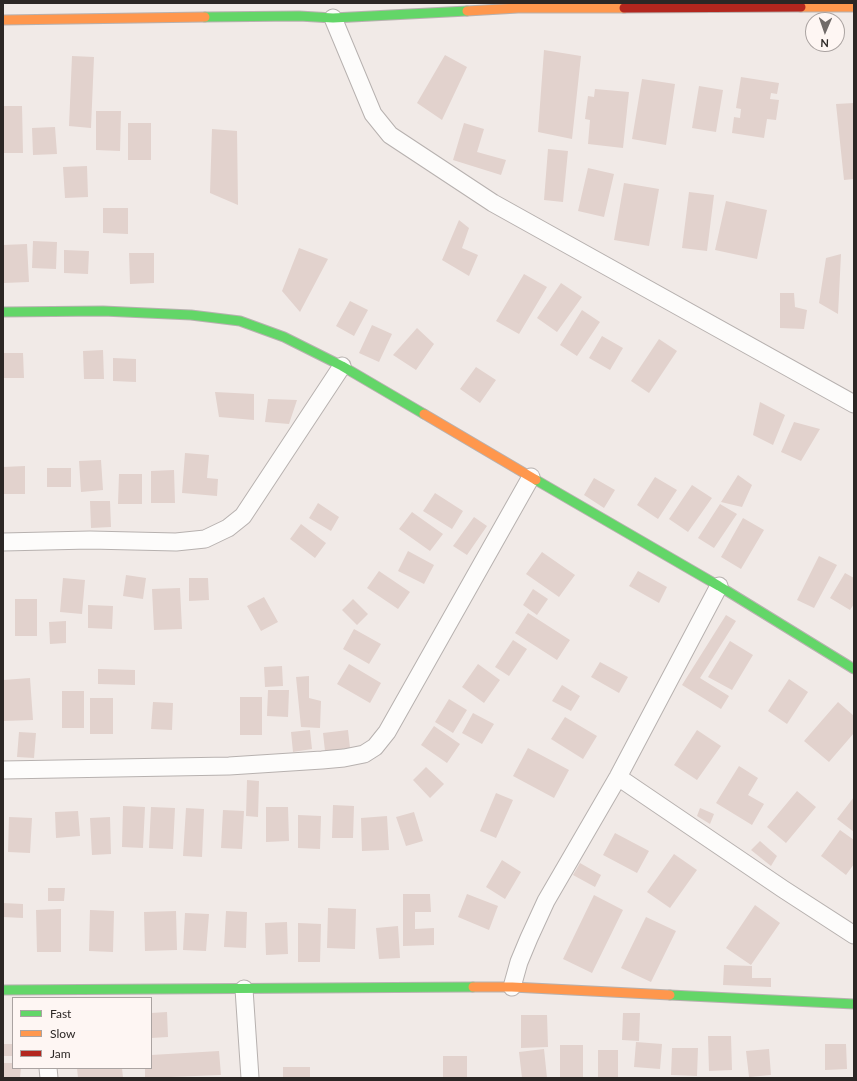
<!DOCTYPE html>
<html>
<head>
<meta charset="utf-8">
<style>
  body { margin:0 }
  #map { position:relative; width:857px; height:1081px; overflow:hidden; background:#f1eae7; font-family:Lato,sans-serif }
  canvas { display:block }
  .frame { position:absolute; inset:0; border:4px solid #2c2725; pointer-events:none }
  .legend { position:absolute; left:12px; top:997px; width:140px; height:72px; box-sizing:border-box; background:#fef6f3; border:1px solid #aaa3a1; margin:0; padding:5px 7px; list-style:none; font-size:12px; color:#2c2725 }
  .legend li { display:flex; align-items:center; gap:8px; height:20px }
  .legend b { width:20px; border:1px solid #aaa3a1 }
  .north { position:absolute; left:805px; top:12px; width:40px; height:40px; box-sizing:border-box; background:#fef6f3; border:1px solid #aaa3a1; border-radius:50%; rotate:182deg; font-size:11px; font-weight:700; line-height:16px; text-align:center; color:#2c2725 }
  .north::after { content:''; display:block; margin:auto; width:14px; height:18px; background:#716b69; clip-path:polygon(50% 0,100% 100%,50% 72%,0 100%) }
</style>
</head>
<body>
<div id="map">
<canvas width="857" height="1081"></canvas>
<div class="frame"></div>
<ul class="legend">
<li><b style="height:5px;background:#63d668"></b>Fast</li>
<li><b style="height:5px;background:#ff974d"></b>Slow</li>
<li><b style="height:5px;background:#b3261e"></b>Jam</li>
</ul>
<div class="north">N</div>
</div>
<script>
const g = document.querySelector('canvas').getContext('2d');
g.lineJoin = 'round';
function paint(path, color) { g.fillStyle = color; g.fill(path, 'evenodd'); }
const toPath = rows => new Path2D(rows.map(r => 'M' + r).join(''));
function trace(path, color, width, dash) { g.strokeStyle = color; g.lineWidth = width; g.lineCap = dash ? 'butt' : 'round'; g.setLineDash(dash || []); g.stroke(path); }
paint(toPath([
  [544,50,581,56,572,139,538,132],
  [445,55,467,67,442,120,417,103],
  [72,56,94,57,91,128,69,126],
  [741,77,779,83,777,94,771,93,770,99,779,100,776,120,767,119,764,138,732,133,734,117,740,118,741,109,736,108],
  [642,79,675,84,666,145,632,139],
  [699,86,723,90,716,132,692,128],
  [595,89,629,92,623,148,588,144,590,120,585,119,588,96,594,97],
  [854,103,854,179,844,180,836,104],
  [3,106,22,106,23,153,3,153],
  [96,111,121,111,120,151,96,150],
  [128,123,151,123,151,160,128,160],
  [464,123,484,129,477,152,506,160,501,175,453,160],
  [55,127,57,154,33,155,32,128],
  [212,129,237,131,238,205,210,193],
  [548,149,568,151,563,202,544,200],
  [87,166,88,197,65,198,63,167],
  [588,168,614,174,604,217,578,211],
  [624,183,659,189,649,246,614,240],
  [689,192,714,195,707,251,682,248],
  [726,201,767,210,757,259,715,250],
  [103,208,128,208,128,234,103,233],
  [459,220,469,228,462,248,478,255,469,276,442,260],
  [33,241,57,242,56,269,32,268],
  [27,244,29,282,3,283,3,245],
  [299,248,328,259,300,312,282,291],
  [64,250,89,251,88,274,64,273],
  [129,253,154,253,154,283,130,284],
  [841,254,838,314,819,303,826,258],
  [524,274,547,287,519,334,496,321],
  [561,283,582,297,557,332,537,318],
  [780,293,794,293,795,307,807,310,804,329,780,328],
  [350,301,368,310,354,336,336,326],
  [582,310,600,322,577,356,560,345],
  [372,325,392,334,379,362,359,353],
  [417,328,434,344,416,370,393,355],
  [602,336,623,348,610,370,589,358],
  [659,339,677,351,649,393,631,381],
  [103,350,104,379,84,379,83,351],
  [3,353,23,353,24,378,3,378],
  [113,358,136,359,136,382,113,381],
  [476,367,496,380,480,403,460,389],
  [215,392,254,394,254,420,219,417],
  [268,399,297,400,289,424,265,422],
  [760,402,785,415,773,445,753,435],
  [794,422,820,429,801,461,781,452],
  [185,453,209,455,207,478,218,479,217,496,182,493],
  [101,460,103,490,81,492,79,461],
  [25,466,25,494,3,494,3,467],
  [47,468,71,468,71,487,47,487],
  [174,470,175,503,151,503,151,471],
  [119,474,142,474,142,504,118,504],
  [738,475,752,485,742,507,721,502],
  [655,477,677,490,658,519,637,505],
  [594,478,615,490,604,508,584,495],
  [692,485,712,498,688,532,669,519],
  [435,493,463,511,452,529,423,511],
  [90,501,110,501,111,527,91,528],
  [318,503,339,517,331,531,309,518],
  [720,504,737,514,714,548,698,538],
  [412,512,443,534,430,551,399,529],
  [474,517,487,526,467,555,453,546],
  [743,518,764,530,741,569,721,557],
  [301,524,326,543,315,558,290,539],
  [408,551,434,565,424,584,398,571],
  [542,552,575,575,559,597,526,574],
  [819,556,837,565,814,608,797,600],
  [379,571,410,592,398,609,367,588],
  [638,571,667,587,659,603,629,586],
  [845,573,854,578,854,604,850,610,830,598],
  [126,575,146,578,143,599,123,596],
  [63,578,85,580,82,614,60,612],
  [189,578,208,578,209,600,189,601],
  [180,588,182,629,154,630,152,589],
  [533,589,548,599,537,615,523,605],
  [264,597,278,622,261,631,247,606],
  [15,599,37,599,37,636,15,636],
  [353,599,368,614,357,625,342,610],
  [88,605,113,606,112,629,88,628],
  [528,613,570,640,557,660,515,633],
  [726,615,736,621,700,678,729,696,721,709,682,685],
  [66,621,66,643,50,644,49,622],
  [354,629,381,644,369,664,343,649],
  [513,640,527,649,509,676,495,667],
  [730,641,753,655,732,690,708,677],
  [600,662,628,677,619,693,591,677],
  [349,664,381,683,370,703,337,684],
  [478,664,500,680,484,703,462,687],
  [282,666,283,686,265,687,264,667],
  [98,669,135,670,135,685,98,684],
  [309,676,309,698,321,701,320,728,301,727,296,677],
  [30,678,33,720,4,721,3,680],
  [789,679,808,692,787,724,768,711],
  [562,685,580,696,571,711,552,701],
  [268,690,289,690,288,717,267,716],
  [62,691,84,691,84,728,62,728],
  [240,697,262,697,262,735,240,735],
  [90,698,113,698,113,734,90,734],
  [449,699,467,710,453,733,435,722],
  [153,702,173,703,172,730,151,729],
  [838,702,854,716,854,733,829,762,804,741],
  [473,713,494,724,482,744,462,733],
  [565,717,597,736,583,759,551,739],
  [434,726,460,744,447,763,421,745],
  [310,730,312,749,293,752,291,732],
  [348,730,350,748,325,751,323,733],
  [697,730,721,746,697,780,674,765],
  [19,732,36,733,34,758,17,757],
  [528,748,569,770,554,798,513,776],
  [739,766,758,778,748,795,764,804,752,825,716,803],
  [426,767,444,784,430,798,413,780],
  [247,780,259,781,258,817,246,816],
  [797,791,816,807,786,843,767,827],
  [496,793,513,800,496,838,480,831],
  [854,797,854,832,837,819],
  [333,805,354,806,353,838,332,838],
  [123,806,145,807,143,848,122,847],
  [151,807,175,808,173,849,149,848],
  [266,807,288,807,289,841,266,842],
  [186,808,204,809,202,857,183,856],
  [700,808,714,814,710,824,697,816],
  [223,810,244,811,242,849,221,848],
  [78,811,80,836,56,838,55,812],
  [414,812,423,841,406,846,396,817],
  [298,815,321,816,320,849,298,848],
  [387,816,389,850,362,851,361,818],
  [9,817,32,818,30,853,8,852],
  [110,817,111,854,92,855,90,818],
  [840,830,854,840,854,864,846,875,821,856],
  [615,833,649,851,637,873,603,855],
  [760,841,777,856,771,866,751,850],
  [674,854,697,870,670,908,647,892],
  [502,860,521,872,505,899,486,887],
  [580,863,601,875,595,887,573,875],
  [48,888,65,888,64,901,48,901],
  [403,894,430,894,431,912,415,912,415,929,434,928,434,945,403,946],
  [467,894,498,906,489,930,458,917],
  [594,895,623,910,592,973,563,959],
  [3,903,23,904,23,918,3,917],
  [755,905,780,923,751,965,726,948],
  [328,908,356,909,355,949,327,948],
  [61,909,61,952,37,952,36,910],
  [90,910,114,911,113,952,89,951],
  [176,911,177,950,145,951,144,912],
  [226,911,247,912,246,948,224,947],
  [185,913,209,914,206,951,183,950],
  [646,917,676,931,651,982,621,968],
  [287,922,288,954,266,955,265,923],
  [298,923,321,924,320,962,298,962],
  [398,926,400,958,379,959,376,928],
  [724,965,752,966,752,978,771,978,771,987,723,985],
  [167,1012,168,1037,151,1038,151,1013],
  [623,1013,640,1013,639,1041,622,1040],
  [521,1015,547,1015,548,1047,521,1048],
  [708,1036,731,1036,732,1070,709,1071],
  [636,1042,662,1044,660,1069,634,1067],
  [3,1044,13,1044,13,1056,3,1056],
  [825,1044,846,1044,847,1069,825,1070],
  [560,1045,583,1045,583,1078,560,1078],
  [672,1048,698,1048,697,1076,671,1075],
  [544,1049,547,1078,522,1078,519,1052],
  [769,1049,771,1075,749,1077,746,1051],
  [598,1050,618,1050,618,1078,598,1078],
  [219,1051,221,1075,145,1078,145,1068,151,1068,151,1055],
  [443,1056,467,1056,467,1078,443,1078],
  [3,1063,13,1063,13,1068,21,1068,20,1078,3,1078],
  [283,1067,310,1067,310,1078,283,1078],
  [77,1068,122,1068,123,1078,78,1078]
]), '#e2d2cd');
const street = toPath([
  [333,18,373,114,390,135,493,203,854,404],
  [3,542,90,540,176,542,205,539,228,528,243,516,342,366],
  [3,770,229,766,322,760,344,758,364,754,375,747,387,732,531,477],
  [618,777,783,889,854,935],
  [512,987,519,962,529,938,546,901,618,777,719,586],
  [244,989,250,1078],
  [48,1068,49,1078]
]);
const fast = toPath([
  [205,17,299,16,333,18,467,11],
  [3,312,103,311,191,315,240,321,284,337,342,366,424,414],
  [536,480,719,586,854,669],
  [3,990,473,987],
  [670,995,854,1004]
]);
const slow = toPath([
  [801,7,854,7],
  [467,11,518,8,624,8],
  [3,20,205,17],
  [424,414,536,480],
  [473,987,512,987,670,995]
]);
const jam = toPath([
  [624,8,801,7]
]);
trace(street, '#b7b1af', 19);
trace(fast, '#b7b1af', 11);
trace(slow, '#b7b1af', 11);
trace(jam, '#b7b1af', 11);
trace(street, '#fdfcfb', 17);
trace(fast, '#63d668', 9);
trace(slow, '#ff974d', 9);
trace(jam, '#b3261e', 9);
</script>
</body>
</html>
